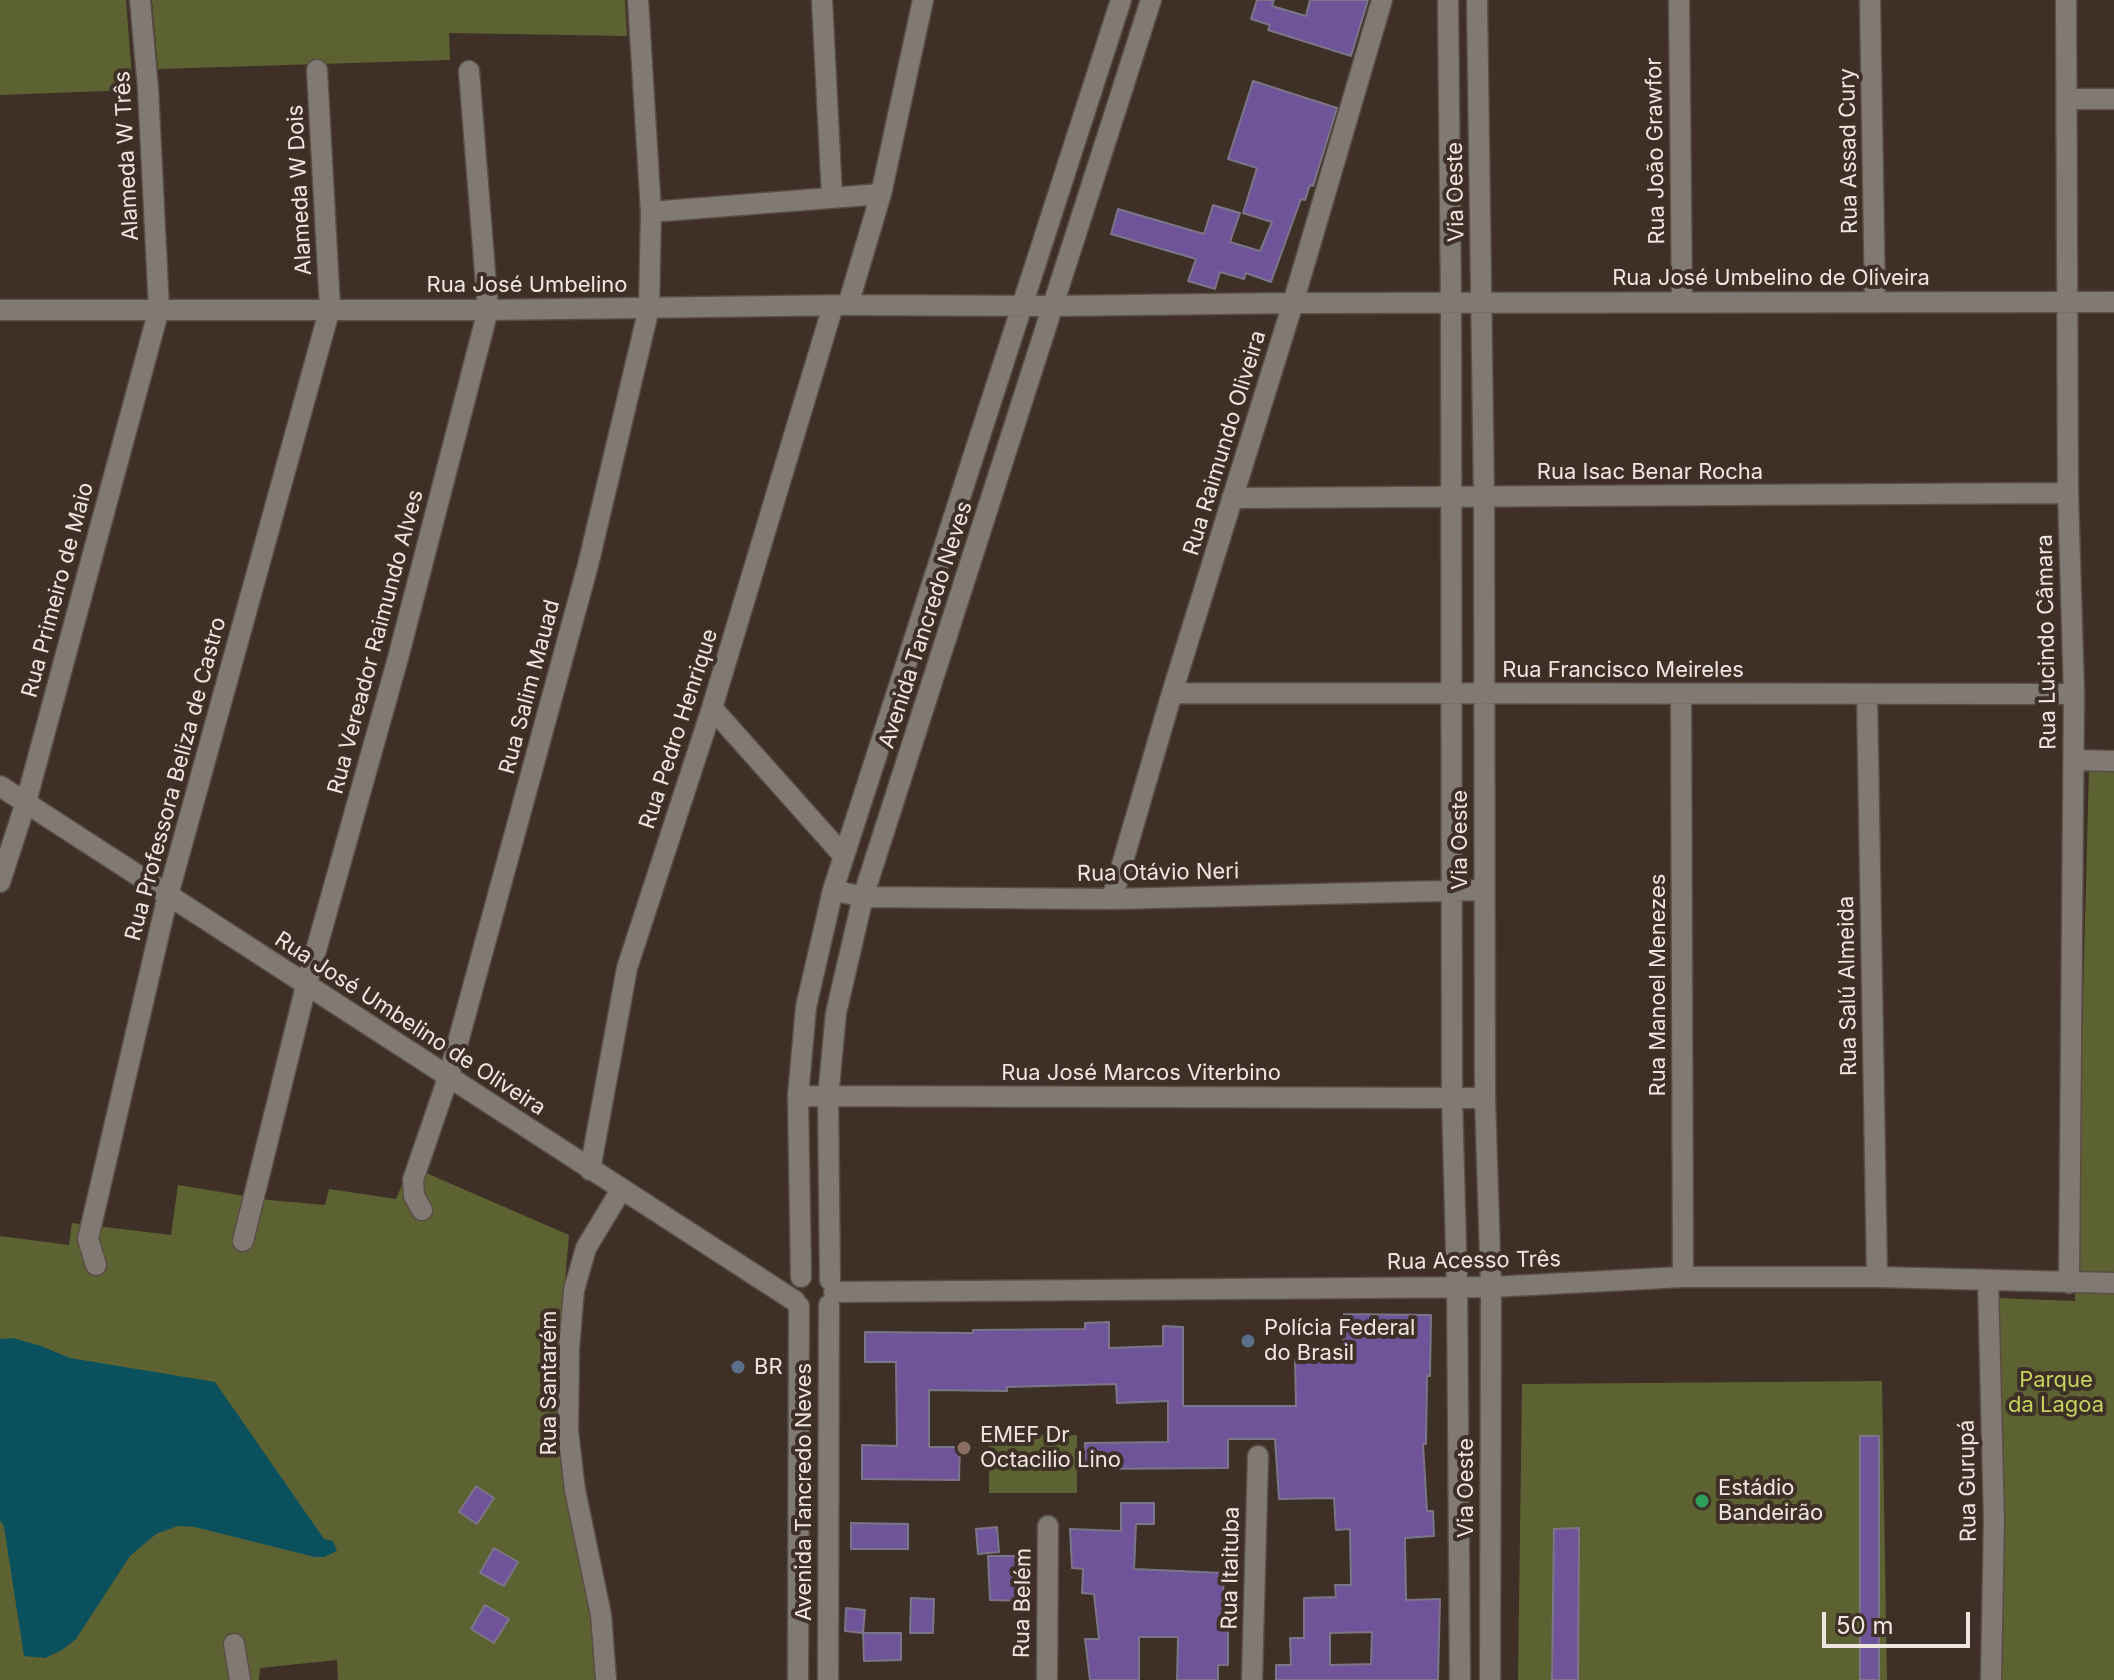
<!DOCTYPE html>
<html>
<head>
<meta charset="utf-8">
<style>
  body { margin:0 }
  #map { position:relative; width:2114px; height:1680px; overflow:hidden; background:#3e3026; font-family:Inter,sans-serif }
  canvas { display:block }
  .scale { position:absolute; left:1822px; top:1612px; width:148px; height:36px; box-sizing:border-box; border:4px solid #f0e6e0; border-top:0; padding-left:10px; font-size:24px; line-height:28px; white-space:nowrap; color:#f0e6e0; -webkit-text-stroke:6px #3e3026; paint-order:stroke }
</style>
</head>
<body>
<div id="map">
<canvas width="2114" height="1680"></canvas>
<div class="scale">50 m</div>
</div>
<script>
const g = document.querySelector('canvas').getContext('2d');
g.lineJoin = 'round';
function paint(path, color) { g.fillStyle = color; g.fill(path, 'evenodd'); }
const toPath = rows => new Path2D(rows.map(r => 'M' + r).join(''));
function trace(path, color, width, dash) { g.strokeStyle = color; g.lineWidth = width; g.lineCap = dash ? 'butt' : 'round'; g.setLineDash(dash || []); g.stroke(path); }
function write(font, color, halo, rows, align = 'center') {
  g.font = font + ' Inter,sans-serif'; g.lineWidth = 8; g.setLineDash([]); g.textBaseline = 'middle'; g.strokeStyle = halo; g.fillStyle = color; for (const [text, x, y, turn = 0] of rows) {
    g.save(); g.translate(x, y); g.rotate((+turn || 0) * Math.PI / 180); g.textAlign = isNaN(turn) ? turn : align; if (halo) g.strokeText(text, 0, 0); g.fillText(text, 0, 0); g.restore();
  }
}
paint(toPath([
  [0,0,126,0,133,90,0,95],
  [152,0,625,0,627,36,449,33,450,60,158,69],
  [2089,769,2114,770,2114,1680,1996,1680,1997,1298,2075,1301],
  [410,1166,569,1235,558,1361,570,1474,595,1608,599,1680,338,1680,337,1660,260,1668,259,1680,0,1680,0,1236,69,1245,72,1223,171,1235,178,1185,269,1200,325,1205,329,1189,396,1199],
  [1882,1381,1887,1680,1518,1680,1522,1384],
  [989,1435,1077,1435,1077,1493,989,1493]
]), '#5d6233');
paint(toPath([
  [13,1338,41,1346,70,1358,215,1382,324,1539,333,1541,337,1551,324,1557,315,1557,195,1527,178,1526,156,1534,130,1556,76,1639,62,1650,45,1658,24,1656,4,1527,0,1520,0,1339]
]), '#0a515d');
const building = toPath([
  [1257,0,1274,0,1272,6,1306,16,1310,0,1368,0,1351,56,1268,30,1270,25,1251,19,1257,0],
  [1253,81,1337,108,1313,186,1310,185,1305,200,1301,199,1271,282,1246,273,1244,279,1220,272,1215,289,1188,281,1196,259,1111,234,1118,209,1204,234,1213,205,1240,213,1230,242,1260,251,1272,222,1243,213,1257,168,1228,159,1253,81],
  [1344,1314,1431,1315,1430,1376,1427,1376,1426,1444,1423,1444,1427,1511,1433,1511,1434,1536,1405,1538,1406,1600,1440,1599,1438,1680,1276,1680,1276,1665,1291,1665,1290,1638,1304,1638,1304,1598,1336,1597,1335,1585,1351,1585,1350,1529,1336,1530,1334,1498,1279,1499,1275,1439,1228,1439,1228,1468,1084,1469,1085,1443,1168,1442,1168,1401,1117,1403,1116,1384,1007,1387,1007,1391,929,1390,929,1447,960,1447,959,1480,862,1479,862,1445,897,1446,896,1362,865,1362,865,1332,973,1333,973,1330,1085,1329,1085,1323,1109,1322,1109,1348,1163,1346,1163,1326,1183,1327,1183,1406,1296,1406,1295,1360,1343,1359,1344,1314],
  [1372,1632,1371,1664,1330,1665,1330,1633,1372,1632],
  [1860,1436,1879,1436,1879,1680,1860,1680,1860,1436],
  [476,1486,494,1498,477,1524,459,1512,476,1486],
  [1121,1503,1154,1503,1154,1524,1136,1524,1134,1569,1224,1573,1222,1618,1228,1618,1228,1665,1218,1665,1218,1680,1177,1680,1178,1637,1139,1637,1139,1680,1090,1680,1085,1639,1099,1639,1094,1594,1082,1593,1083,1569,1072,1568,1070,1529,1121,1531,1121,1503],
  [851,1523,908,1524,908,1549,851,1549,851,1523],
  [997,1527,999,1552,978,1554,976,1529,997,1527],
  [1579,1528,1578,1680,1552,1680,1554,1529,1579,1528],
  [494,1548,518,1562,504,1586,480,1573,494,1548],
  [988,1556,1026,1556,1026,1601,990,1600,988,1556],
  [911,1598,934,1599,933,1633,910,1633,911,1598],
  [485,1605,509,1619,494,1643,471,1629,485,1605],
  [846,1608,865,1610,863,1633,845,1631,846,1608],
  [863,1633,901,1633,901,1660,864,1661,863,1633]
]);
paint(building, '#705499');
trace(building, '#7b7587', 2);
const minor = toPath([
  [822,0,832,197],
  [1448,0,1451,304,1452,1097,1457,1286,1460,1680],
  [1477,0,1484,498,1485,1098,1491,1287,1490,1680],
  [1679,0,1682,302],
  [1870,0,1875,302],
  [2066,0,2068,493,2074,694,2069,1283],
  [2067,99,2114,99],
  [651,212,881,194],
  [848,305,881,194,923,0],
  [0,310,488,310,848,305,1053,306,1293,303,2114,302],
  [1232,498,2068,493],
  [1172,693,2074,694],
  [1681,694,1683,1277],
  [1867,694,1877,1277],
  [712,708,843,855],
  [2074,760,2114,761],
  [0,786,795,1301],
  [0,882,26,802,159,309,148,88,140,0],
  [833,890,863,897,1112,899,1484,890],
  [1112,899,1172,693,1293,303,1382,0],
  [798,1096,1485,1098],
  [590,1170,627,968,712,708,833,306],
  [422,1210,414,1196,413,1180,449,1075,588,565,649,308,651,212,638,0],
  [243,1241,306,986,398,658,488,310,469,71],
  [96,1265,88,1239,168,895,330,308,317,70],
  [801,1277,798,1096,806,1007,833,890,1121,0],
  [830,1280,828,1097,836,1013,863,897,1151,0],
  [1988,1281,1994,1520,1991,1680],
  [834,1292,1491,1287,1683,1277,1877,1277,2114,1283],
  [234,1644,240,1680],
  [606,1680,601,1615,575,1490,568,1431,569,1348,574,1290,586,1248,621,1190],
  [798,1680,799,1306],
  [828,1680,829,1305],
  [1047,1680,1048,1526],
  [1252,1680,1258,1456]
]);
trace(minor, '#5a4d44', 23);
trace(minor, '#807974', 20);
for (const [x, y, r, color] of [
  [1248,1341,8,"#5c6f8a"],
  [738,1367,8,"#5c6f8a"],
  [964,1448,8,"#8d6e63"],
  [1702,1501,8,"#2e9e5b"]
]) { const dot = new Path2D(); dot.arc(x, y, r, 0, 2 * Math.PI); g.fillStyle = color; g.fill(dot); trace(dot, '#3e3026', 3); }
write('22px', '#f0e6e0', '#3e3026', [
  ["Rua João Grawfor",1656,151,-91],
  ["Rua Assad Cury",1849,151,-91],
  ["Alameda W Três",127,156,-93],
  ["Alameda W Dois",300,190,-93],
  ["Via Oeste",1456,192,-91],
  ["Rua José Umbelino de Oliveira",1771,278],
  ["Rua José Umbelino",527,285],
  ["Rua Raimundo Oliveira",1225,443,-73],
  ["Rua Isac Benar Rocha",1650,472],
  ["Rua Primeiro de Maio",58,590,-75],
  ["Avenida Tancredo Neves",926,625,-72],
  ["Rua Vereador Raimundo Alves",376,642,-75],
  ["Rua Lucindo Câmara",2047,642,-91],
  ["Rua Francisco Meireles",1623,670],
  ["Rua Salim Mauad",530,687,-75],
  ["Rua Pedro Henrique",679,729,-72],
  ["Rua Professora Beliza de Castro",176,779,-75],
  ["Via Oeste",1460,840,-90],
  ["Rua Otávio Neri",1158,873,-1],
  ["Rua Manoel Menezes",1658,985,-90],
  ["Rua Salú Almeida",1848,986,-91],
  ["Rua José Umbelino de Oliveira",410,1024,33],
  ["Rua José Marcos Viterbino",1141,1073],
  ["Rua Acesso Três",1474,1261,-1],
  ["Rua Santarém",549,1383,-90],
  ["Rua Gurupá",1968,1481,-91],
  ["Via Oeste",1466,1488,-90],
  ["Avenida Tancredo Neves",804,1492,-90],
  ["Rua Itaituba",1231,1568,-89],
  ["Rua Belém",1023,1603,-89]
]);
write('22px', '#f0e6e0', '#3e3026', [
  ["Polícia Federal",1264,1328],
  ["do Brasil",1264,1353],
  ["BR",754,1367],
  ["EMEF Dr",980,1435],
  ["Octacilio Lino",980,1460],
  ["Estádio",1718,1488],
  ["Bandeirão",1718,1513]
], 'left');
write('22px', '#c6d25e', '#3e3026', [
  ["Parque",2056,1380],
  ["da Lagoa",2056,1405]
]);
</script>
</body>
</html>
